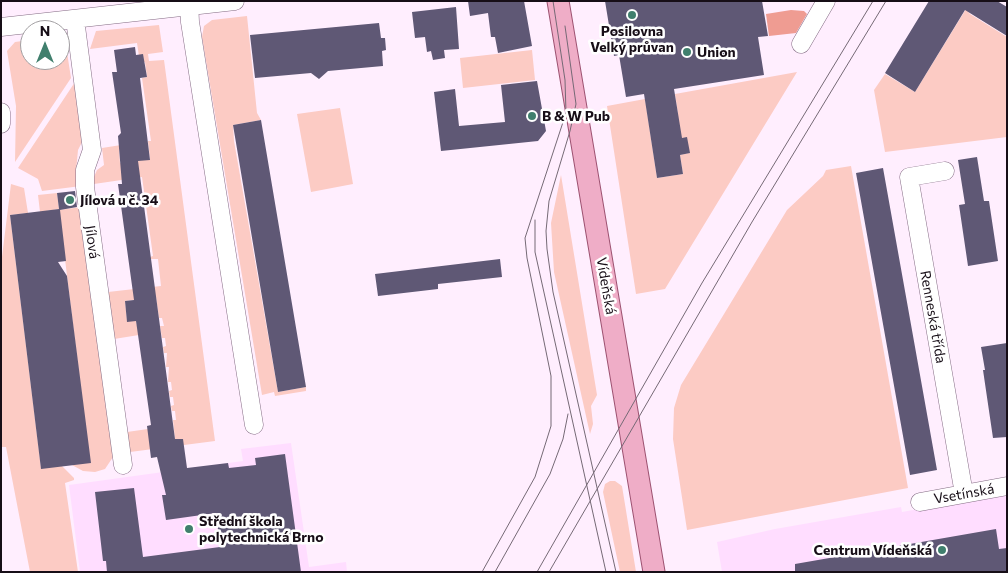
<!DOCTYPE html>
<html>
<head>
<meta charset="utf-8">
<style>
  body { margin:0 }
  #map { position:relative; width:1008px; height:573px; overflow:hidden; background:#ffeefe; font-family:Commissioner,sans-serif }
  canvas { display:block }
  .frame { position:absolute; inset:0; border:2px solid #170e17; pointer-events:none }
  .north { position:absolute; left:20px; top:20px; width:50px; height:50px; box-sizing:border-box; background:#fff; border:1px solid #a29fa2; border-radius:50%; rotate:0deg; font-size:14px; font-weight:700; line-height:20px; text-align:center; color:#170e17 }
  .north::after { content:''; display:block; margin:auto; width:18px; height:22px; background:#407f6d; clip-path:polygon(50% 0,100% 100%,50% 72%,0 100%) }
</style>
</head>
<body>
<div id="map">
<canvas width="1008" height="573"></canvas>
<div class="frame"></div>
<div class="north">N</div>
</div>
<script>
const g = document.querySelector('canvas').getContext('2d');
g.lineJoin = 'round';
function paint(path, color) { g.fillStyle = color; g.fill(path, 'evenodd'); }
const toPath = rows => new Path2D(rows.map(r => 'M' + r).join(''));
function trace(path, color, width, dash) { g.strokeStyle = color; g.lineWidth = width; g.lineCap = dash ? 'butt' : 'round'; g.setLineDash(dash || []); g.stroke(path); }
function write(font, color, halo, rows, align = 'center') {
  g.font = font + ' Commissioner,sans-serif'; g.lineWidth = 5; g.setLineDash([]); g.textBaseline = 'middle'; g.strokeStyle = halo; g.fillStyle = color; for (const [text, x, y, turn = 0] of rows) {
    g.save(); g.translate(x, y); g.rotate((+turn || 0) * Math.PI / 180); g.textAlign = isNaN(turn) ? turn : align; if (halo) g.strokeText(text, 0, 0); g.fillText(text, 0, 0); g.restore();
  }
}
paint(toPath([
  [291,443,309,567,346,562,347,572,80,572,69,485,243,461,241,449],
  [1007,493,1007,572,722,572,717,542,775,529,901,507,902,512]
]), '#fdf');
paint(toPath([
  [966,9,970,14,1007,37,1007,137,885,152,874,90,885,74,915,92],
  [247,16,257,113,261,120,233,125,234,141,278,392,306,387,306,391,275,396,274,392,262,395,202,37,204,26,212,20],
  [159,25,163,52,148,54,149,61,164,60,215,441,130,452,127,432,148,429,175,439,173,420,176,420,175,411,172,411,171,406,174,405,173,397,170,397,169,391,172,390,171,382,168,382,169,367,166,367,167,353,164,353,163,347,166,346,165,338,162,338,160,326,164,326,162,318,159,318,156,297,125,301,127,321,136,321,139,335,114,339,108,292,161,286,158,259,150,259,150,257,153,256,142,177,94,184,93,179,97,170,104,165,102,148,121,145,122,149,119,150,120,163,150,159,148,141,151,141,142,78,147,77,145,62,140,63,137,43,90,49,96,31],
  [60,39,66,46,71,78,15,162,16,106,7,51,15,42,30,40,30,60,60,60],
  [532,50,535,80,463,88,460,58],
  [797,72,665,289,636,294,607,106,645,99,657,178,683,174,680,155,689,153,677,139,678,114,675,94],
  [77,79,83,140,78,150,76,171,81,186,42,191,38,179,18,168],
  [340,108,353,184,311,192,297,114],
  [851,166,908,488,687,530,673,439,674,408,681,385,787,210,823,176,826,170],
  [561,175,597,395,591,406,593,424,590,434,554,272,551,223],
  [11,184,24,188,28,213,10,215,41,468,62,466,74,478,74,480,65,483,78,572,30,572,6,447,1,447,1,265],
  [57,193,59,209,40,212,38,195],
  [81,207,113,457,105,469,95,472,83,471,72,465,89,456,59,210],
  [610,481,615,481,622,486,636,572,620,572,603,492,605,484]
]), '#fccbc4');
paint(toPath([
  [791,10,804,11,807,14,796,33,769,36,766,14]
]), '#ef9c92');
paint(toPath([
  [468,1,524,1,532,46,498,53,495,37,491,37,488,13,470,16],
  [605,1,762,1,768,36,758,37,764,75,674,89,682,138,687,137,690,153,680,155,683,174,657,178,644,94,626,97,619,55,614,56],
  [929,1,997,1,1007,7,1007,36,965,10,915,92,885,73],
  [456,7,459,49,444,50,445,58,433,60,431,51,427,52,425,37,415,38,412,12],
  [379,23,381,38,385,38,386,50,382,51,383,66,328,71,319,79,311,73,255,78,250,35],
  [135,47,136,55,143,54,147,77,140,78,150,160,138,161,175,439,183,439,187,468,228,463,229,468,256,465,255,458,285,454,301,572,107,572,106,561,103,561,95,492,134,488,143,557,220,547,216,513,166,520,162,495,166,495,157,457,151,458,147,426,151,425,136,321,127,322,125,301,134,300,118,184,122,184,118,136,121,133,112,72,117,72,114,50],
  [537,81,546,131,538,141,441,151,434,92,455,89,459,126,505,122,501,85],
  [261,120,306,387,278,392,233,125],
  [977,157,984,201,989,201,998,261,968,266,959,205,965,204,958,160],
  [883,168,937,470,910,475,856,173],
  [75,191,77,207,60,210,66,261,58,262,67,276,91,463,41,469,10,215,59,209,57,193],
  [500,259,502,277,438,284,438,289,378,296,375,274],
  [1007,343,1007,437,993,438,983,370,985,370,981,347],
  [996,529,999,549,1007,548,1007,572,795,572,795,564]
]), '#5f5875');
const minor = toPath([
  [189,1,190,22,254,425],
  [75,19,92,150,85,170,85,187,123,465],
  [1,27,235,1],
  [801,44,826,1],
  [1,112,1,124],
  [945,171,909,177,964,494],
  [920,502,1007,486]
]);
const major = toPath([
  [558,1,654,572]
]);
trace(minor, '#836b83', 19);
trace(major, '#9d5271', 23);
trace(minor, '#fff', 18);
trace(major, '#efadc7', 21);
trace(toPath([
  [565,26,576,104,570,131,549,201,546,231,547,249,553,292,616,572],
  [535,220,535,252,606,572],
  [482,572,535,477,551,426,551,376,527,258,525,238,566,113,565,80,553,1],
  [495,572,550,474,563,439,568,414],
  [537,572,702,283,873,1],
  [549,572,752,222,886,1]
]), '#756975', 1);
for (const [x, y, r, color] of [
  [632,15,5,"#407f6d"],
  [687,52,5,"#407f6d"],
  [532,116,5,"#407f6d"],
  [70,200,5,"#407f6d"],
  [189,529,5,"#407f6d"],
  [942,550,5,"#407f6d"]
]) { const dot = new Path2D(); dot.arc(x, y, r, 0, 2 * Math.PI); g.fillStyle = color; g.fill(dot); trace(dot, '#fff', 2); }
write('bold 14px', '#170e17', '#fff', [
  ["Posilovna",632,31,"center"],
  ["Velký průvan",632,47,"center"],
  ["Union",697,52],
  ["B & W Pub",542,116],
  ["Jílová u č. 34",80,200],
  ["Střední škola",199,521],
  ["polytechnická Brno",199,537],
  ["Centrum Vídeňská",932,550,"right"]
], 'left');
write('14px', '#170e17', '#fff', [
  ["Jílová",92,242,82],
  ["Vídeňská",606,286,80],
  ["Renneská třída",933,317,80],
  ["Vsetínská",964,494,-10]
]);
</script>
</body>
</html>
